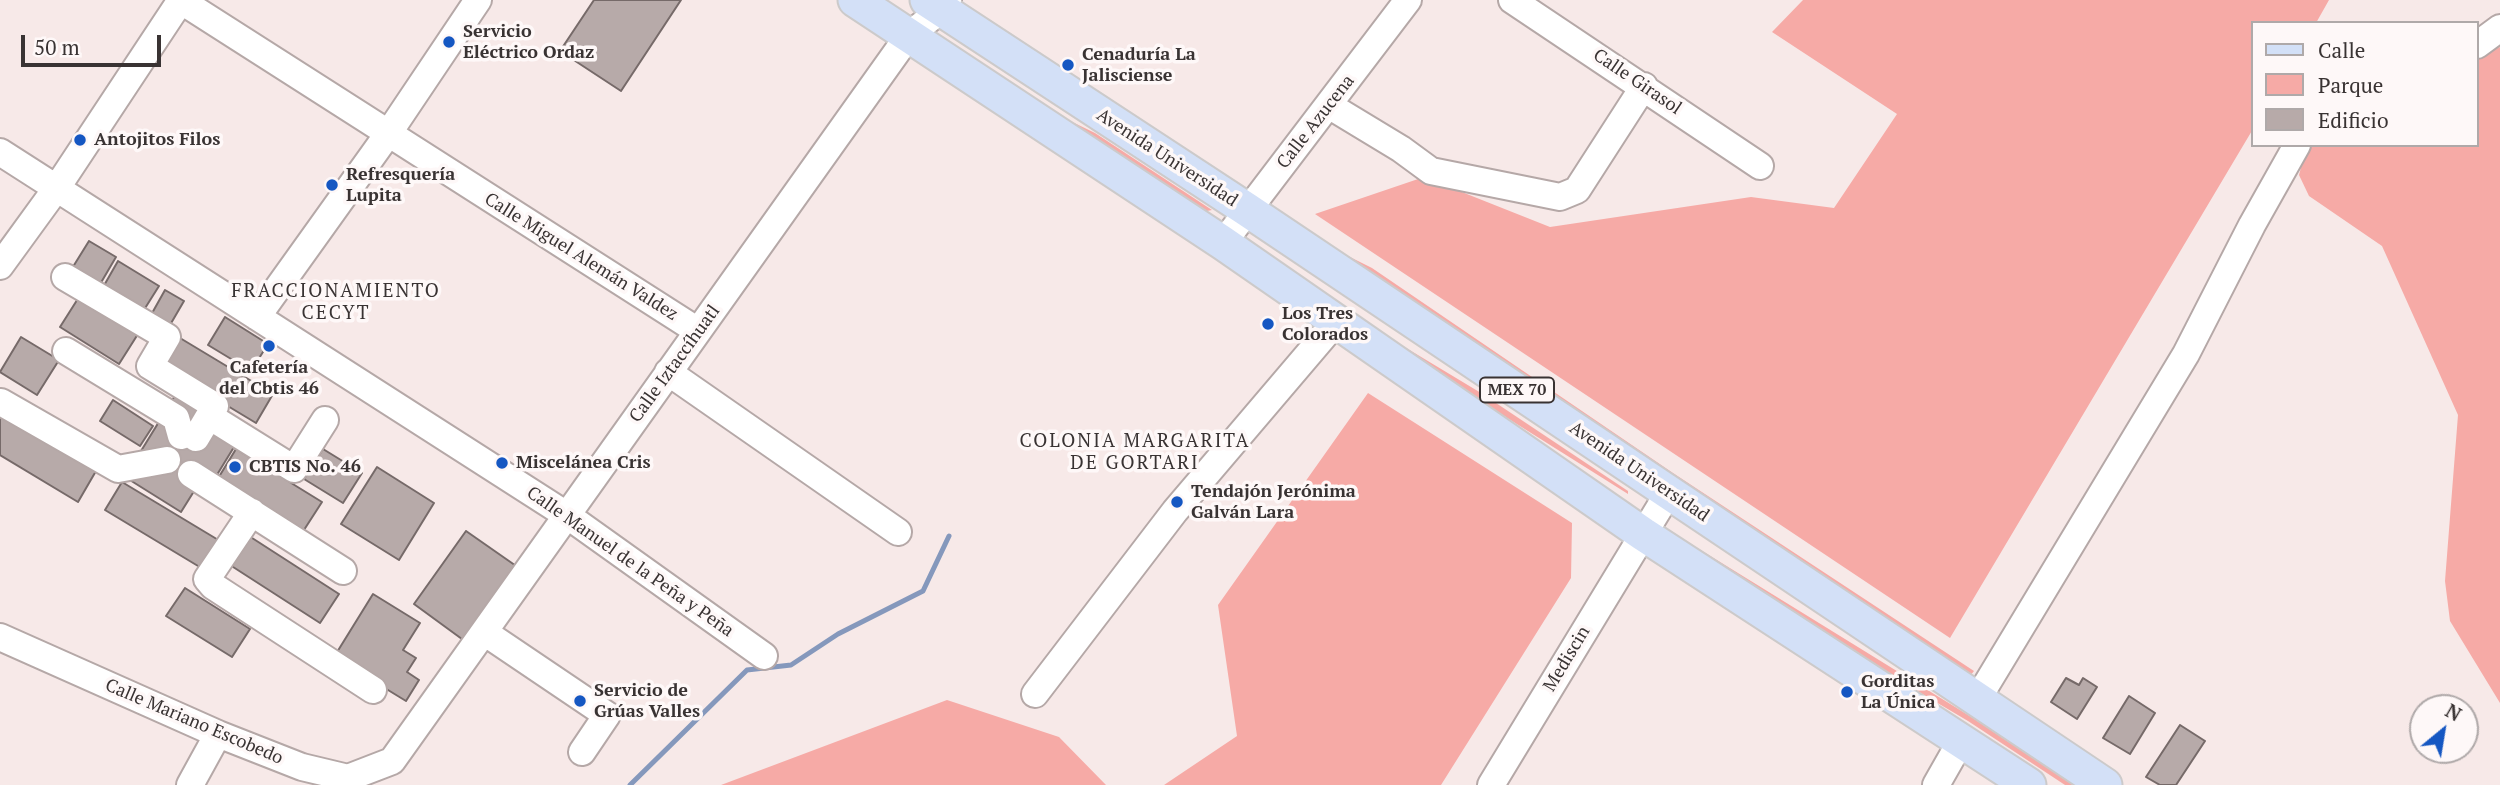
<!DOCTYPE html>
<html>
<head>
<meta charset="utf-8">
<style>
  body { margin:0 }
  #map { position:relative; width:2500px; height:785px; overflow:hidden; background:#f7e9e8; font-family:"PT Serif",serif }
  canvas { display:block }
  .legend { position:absolute; left:2251px; top:21px; width:228px; height:126px; box-sizing:border-box; background:#fef8f8; border:2px solid #afa9a9; margin:0; padding:9px 12px; list-style:none; font-size:21px; color:#393333 }
  .legend li { display:flex; align-items:center; gap:14px; height:35px }
  .legend b { width:35px; border:2px solid #afa9a9 }
  .north { position:absolute; left:2409px; top:694px; width:70px; height:70px; box-sizing:border-box; background:#fef8f8; border:2px solid #afa9a9; border-radius:50%; rotate:30deg; font-size:19px; font-weight:700; line-height:28px; text-align:center; color:#393333 }
  .north::after { content:''; display:block; margin:auto; width:24px; height:32px; background:#1557c2; clip-path:polygon(50% 0,100% 100%,50% 72%,0 100%) }
  .scale { position:absolute; left:21px; top:35px; width:140px; height:32px; box-sizing:border-box; border:4px solid #393333; border-top:0; padding-left:9px; font-size:21px; line-height:24px; white-space:nowrap; color:#393333; -webkit-text-stroke:5px #fef8f8; paint-order:stroke }
</style>
</head>
<body>
<div id="map">
<canvas width="2500" height="785"></canvas>
<ul class="legend">
<li><b style="height:9px;background:#d3e0f7"></b>Calle</li>
<li><b style="height:19px;background:#f6aaa6"></b>Parque</li>
<li><b style="height:19px;background:#b7aaa9"></b>Edificio</li>
</ul>
<div class="north">N</div>
<div class="scale">50 m</div>
</div>
<script>
const g = document.querySelector('canvas').getContext('2d');
g.lineJoin = 'round';
function paint(path, color) { g.fillStyle = color; g.fill(path, 'evenodd'); }
const toPath = rows => new Path2D(rows.map(r => 'M' + r).join(''));
function trace(path, color, width, dash) { g.strokeStyle = color; g.lineWidth = width; g.lineCap = dash ? 'butt' : 'round'; g.setLineDash(dash || []); g.stroke(path); }
function write(font, color, halo, rows, align = 'center') {
  g.font = font + ' "PT Serif",serif'; g.lineWidth = 7; g.setLineDash([]); g.textBaseline = 'middle'; g.strokeStyle = halo; g.fillStyle = color; for (const [text, x, y, turn = 0] of rows) {
    g.save(); g.translate(x, y); g.rotate((+turn || 0) * Math.PI / 180); g.textAlign = isNaN(turn) ? turn : align; if (halo) g.strokeText(text, 0, 0); g.fillText(text, 0, 0); g.restore();
  }
}
paint(toPath([
  [1803,0,2329,0,2316,23,2253,23,2253,129,1950,638,1315,214,1424,177,1550,227,1751,197,1834,208,1897,114,1772,32],
  [2500,47,2500,703,2450,621,2445,581,2458,415,2382,246,2309,196,2299,175,2307,145,2477,145,2477,56],
  [1058,115,1095,133,1212,210,1207,211],
  [1348,256,1372,268,1673,473,1974,671,1970,676,1345,261],
  [1383,334,1481,393,1628,491,1628,494,1380,338],
  [1368,393,1572,523,1571,578,1441,785,1164,785,1237,736,1218,605],
  [1665,528,1973,718,2074,785,2065,785,1968,721,1809,627,1664,531],
  [947,700,1059,737,1106,785,721,785]
]), '#f6aaa6');
trace(toPath([
  [630,785,747,670,791,665,838,634,923,591,949,536]
]), '#8598bc', 5);
const building = toPath([
  [594,0,681,0,621,91,560,51,594,0],
  [89,241,116,257,99,286,71,270,89,241],
  [118,261,159,286,142,313,102,289,118,261],
  [165,290,184,301,170,325,151,315,165,290],
  [79,297,138,334,119,364,60,327,79,297],
  [225,317,268,344,251,371,208,345,225,317],
  [175,335,273,394,256,423,158,364,175,335],
  [21,337,59,360,37,395,0,372,21,337],
  [181,386,239,422,227,443,234,447,215,478,206,472,181,512,125,477,181,386],
  [113,400,153,426,140,446,100,421,113,400],
  [0,416,96,471,78,502,0,455,0,416],
  [236,449,322,502,302,533,217,480,236,449],
  [323,449,362,473,343,503,304,479,323,449],
  [377,467,434,503,399,560,341,524,377,467],
  [122,482,220,541,203,569,105,510,122,482],
  [466,531,519,568,466,642,414,604,466,531],
  [249,536,339,594,320,623,230,565,249,536],
  [185,588,250,629,232,657,166,616,185,588],
  [373,594,420,623,403,650,416,658,407,672,419,680,406,701,334,657,373,594],
  [2066,678,2079,685,2083,678,2097,687,2077,719,2051,702,2066,678],
  [2129,696,2155,713,2130,754,2103,738,2129,696],
  [2180,725,2205,741,2176,785,2160,785,2146,777,2180,725]
]);
paint(building, '#b7aaa9');
trace(building, '#766a69', 2);
const minor = toPath([
  [180,0,698,331],
  [1512,0,1760,166],
  [2477,45,2500,28],
  [1330,106,1401,149,1431,171,1560,197,1577,190,1644,86],
  [0,152,568,516,764,656],
  [1223,243,1408,0],
  [0,266,56,189,181,0],
  [65,277,167,337,150,366,215,406,196,438],
  [257,317,388,134,478,0],
  [66,351,176,418,181,436],
  [668,372,898,532],
  [1,402,118,469,167,460],
  [209,416,294,469,325,420],
  [191,474,343,571],
  [252,512,207,579,213,586,373,690],
  [484,632,607,715,582,752],
  [0,637,218,734,302,767,348,778,392,761,909,35,941,10,948,0],
  [1035,694,1175,511,1335,323],
  [1977,700,2186,354,2252,225,2297,145],
  [190,785,218,734],
  [1491,785,1669,492],
  [1936,785,1961,741]
]);
const major = toPath([
  [855,0,1223,243,1643,534,2029,785],
  [927,0,1246,209,2105,785]
]);
trace(minor, '#b5a8a7', 30);
trace(major, '#cccaca', 37);
trace(minor, '#fff', 26);
trace(major, '#d3e0f7', 33);
for (const [x, y, r, color] of [
  [449,42,7,"#1557c2"],
  [1068,65,7,"#1557c2"],
  [80,140,7,"#1557c2"],
  [332,185,7,"#1557c2"],
  [1268,324,7,"#1557c2"],
  [269,346,7,"#1557c2"],
  [502,463,7,"#1557c2"],
  [235,467,7,"#1557c2"],
  [1177,502,7,"#1557c2"],
  [1847,692,7,"#1557c2"],
  [580,701,7,"#1557c2"]
]) { const dot = new Path2D(); dot.arc(x, y, r, 0, 2 * Math.PI); g.fillStyle = color; g.fill(dot); trace(dot, '#fef8f8', 2.5); }
for (const [x, y, w] of [
  [1517,390,74]
]) { const box = new Path2D(); box.roundRect(x - w / 2, y - 12.5, w, 25, 5); g.fillStyle = '#fef8f8'; g.fill(box); trace(box, '#393333', 2); }
write('bold 16px', '#393333', null, [
  ["MEX 70",1517,390]
]);
write('bold 18px', '#393333', '#fef8f8', [
  ["Servicio",463,32],
  ["Eléctrico Ordaz",463,53],
  ["Cenaduría La",1082,55],
  ["Jalisciense",1082,76],
  ["Antojitos Filos",94,140],
  ["Refresquería",346,175],
  ["Lupita",346,196],
  ["Los Tres",1282,314],
  ["Colorados",1282,335],
  ["Cafetería",269,368,"center"],
  ["del Cbtis 46",269,389,"center"],
  ["Miscelánea Cris",516,463],
  ["CBTIS No. 46",249,467],
  ["Tendajón Jerónima",1191,492],
  ["Galván Lara",1191,513],
  ["Gorditas",1861,682],
  ["La Única",1861,703],
  ["Servicio de",594,691],
  ["Grúas Valles",594,712]
], 'left');
write('18px', '#393333', '#fef8f8', [
  ["Calle Girasol",1637,82,34],
  ["Calle Azucena",1316,122,-52],
  ["Avenida Universidad",1167,158,33],
  ["Calle Miguel Alemán Valdez",581,257,32],
  ["Calle Iztaccíhuatl",675,364,-54],
  ["Avenida Universidad",1639,472,34],
  ["Calle Manuel de la Peña y Peña",630,562,35],
  ["Mediscin",1567,659,-59],
  ["Calle Mariano Escobedo",194,722,23]
]);
g.letterSpacing = '2px';
write('19px', '#393333', '#fef8f8', [
  ["FRACCIONAMIENTO",336,292],
  ["CECYT",336,314],
  ["COLONIA MARGARITA",1135,442],
  ["DE GORTARI",1135,464]
]);
g.letterSpacing = '0px';
</script>
</body>
</html>
